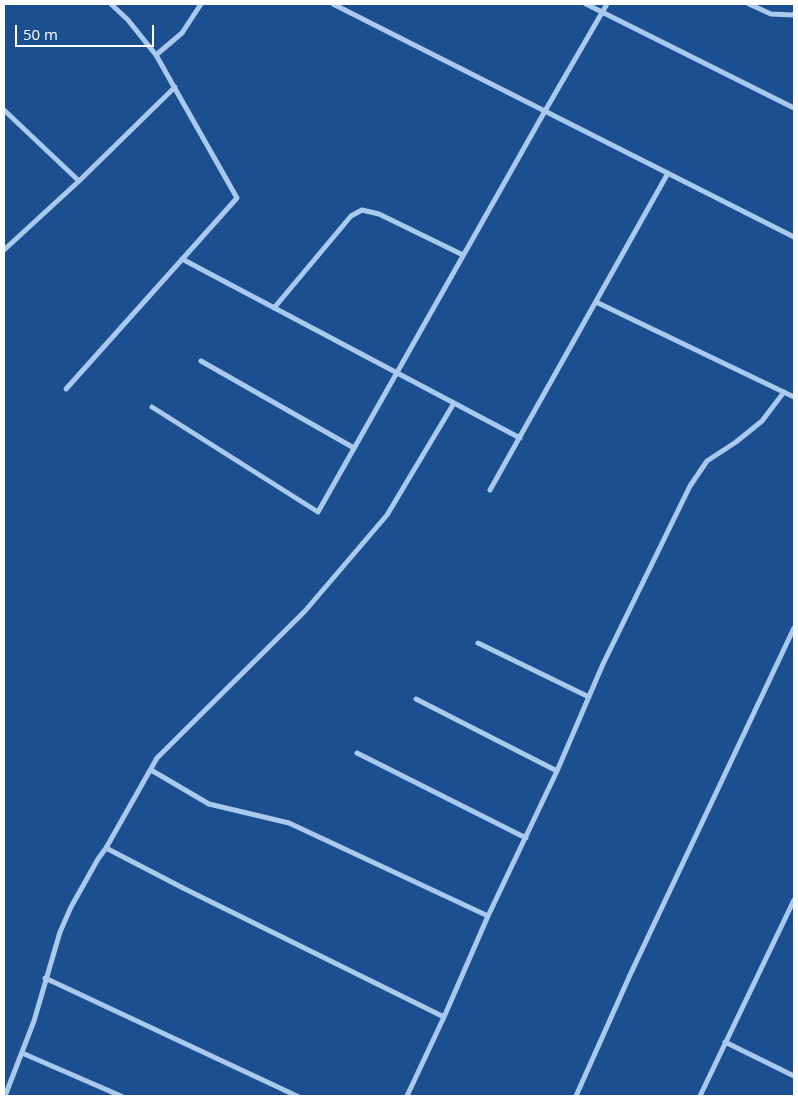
<!DOCTYPE html>
<html>
<head>
<meta charset="utf-8">
<style>
  body { margin:0 }
  #map { position:relative; width:798px; height:1100px; overflow:hidden; background:#1b4f8f; font-family:"Open Sans",sans-serif }
  canvas { display:block }
  .frame { position:absolute; inset:0; border:5px solid #fff; pointer-events:none }
  .scale { position:absolute; left:15px; top:25px; width:139px; height:22px; box-sizing:border-box; border:2px solid #fff; border-top:0; padding-left:6px; font-size:15px; line-height:18px; white-space:nowrap; color:#fff; -webkit-text-stroke:4px #1b4f8f; paint-order:stroke }
</style>
</head>
<body>
<div id="map">
<canvas width="798" height="1100"></canvas>
<div class="frame"></div>
<div class="scale">50 m</div>
</div>
<script>
const g = document.querySelector('canvas').getContext('2d');
g.lineJoin = 'round';
const toPath = rows => new Path2D(rows.map(r => 'M' + r).join(''));
function trace(path, color, width, dash) { g.strokeStyle = color; g.lineWidth = width; g.lineCap = dash ? 'butt' : 'round'; g.setLineDash(dash || []); g.stroke(path); }
trace(toPath([
  [111,4,128,20,156,55,182,33,201,4],
  [333,4,794,237],
  [586,4,794,108],
  [749,4,771,14,793,15,794,14],
  [4,110,79,181],
  [4,250,79,181,175,87],
  [182,259,520,438],
  [596,302,794,397],
  [274,308,351,216,362,210,379,214,463,255],
  [201,361,354,448],
  [66,389,237,198,156,55],
  [152,407,318,512,545,111,607,4],
  [490,490,668,173],
  [478,643,589,697],
  [416,699,557,771],
  [357,753,526,838],
  [151,770,209,804,289,823,488,916],
  [106,848,157,758,305,611,387,515,454,403],
  [45,978,297,1096],
  [725,1042,794,1076],
  [22,1053,121,1096],
  [5,1096,34,1021,60,932,71,907,98,859,106,848,183,888,444,1017],
  [407,1096,444,1017,488,916,557,771,603,664,690,486,707,461,736,442,762,421,784,392],
  [576,1096,630,975,794,628],
  [700,1096,794,900]
]), '#a9c9ee', 5);
</script>
</body>
</html>
